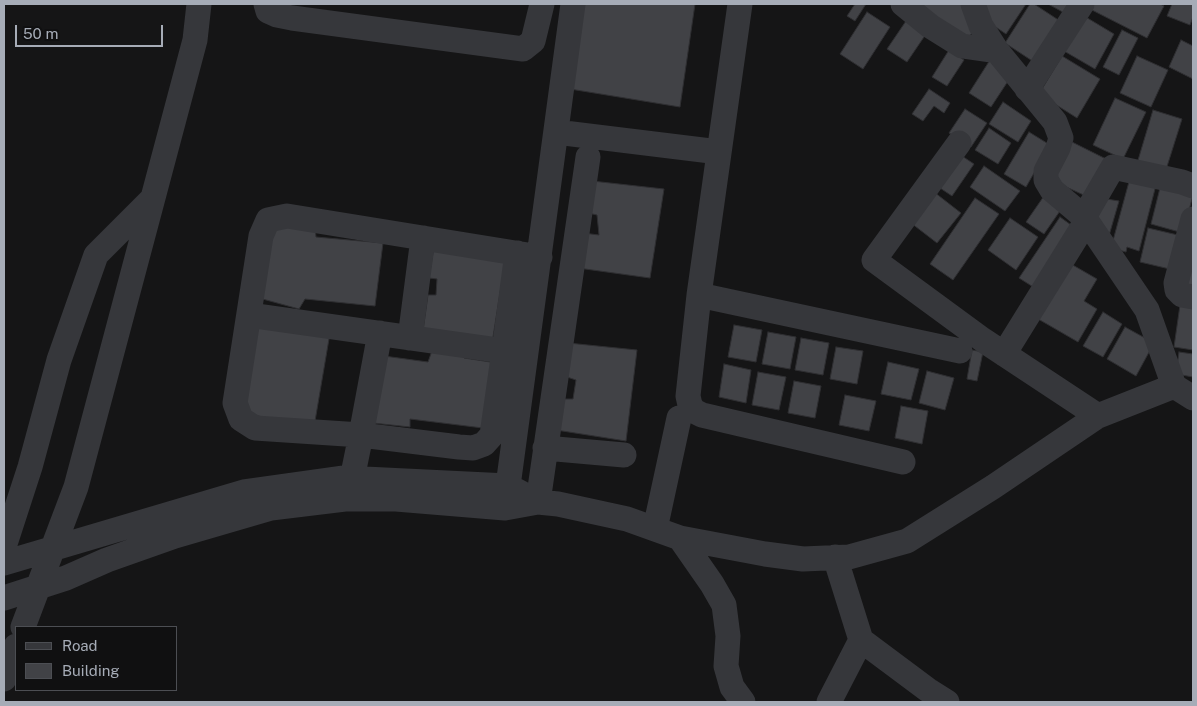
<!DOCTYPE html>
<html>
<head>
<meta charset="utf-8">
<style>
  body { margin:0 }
  #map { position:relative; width:1197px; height:706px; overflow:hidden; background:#151516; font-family:"Public Sans",sans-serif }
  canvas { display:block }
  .frame { position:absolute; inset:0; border:5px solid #a6acb7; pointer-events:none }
  .legend { position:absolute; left:15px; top:626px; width:162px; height:65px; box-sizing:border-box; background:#101011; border:1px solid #4c4e53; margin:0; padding:6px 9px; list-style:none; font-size:15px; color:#a6acb7 }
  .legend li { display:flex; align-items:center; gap:10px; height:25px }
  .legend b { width:25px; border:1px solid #4c4e53 }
  .scale { position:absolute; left:15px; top:25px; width:148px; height:22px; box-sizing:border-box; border:2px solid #a6acb7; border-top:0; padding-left:6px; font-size:15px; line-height:18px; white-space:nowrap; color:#a6acb7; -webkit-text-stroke:4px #101011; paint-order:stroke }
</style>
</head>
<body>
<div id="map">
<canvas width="1197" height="706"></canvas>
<div class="frame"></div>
<ul class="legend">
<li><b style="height:6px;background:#36373b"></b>Road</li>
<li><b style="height:14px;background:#414246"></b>Building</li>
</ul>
<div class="scale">50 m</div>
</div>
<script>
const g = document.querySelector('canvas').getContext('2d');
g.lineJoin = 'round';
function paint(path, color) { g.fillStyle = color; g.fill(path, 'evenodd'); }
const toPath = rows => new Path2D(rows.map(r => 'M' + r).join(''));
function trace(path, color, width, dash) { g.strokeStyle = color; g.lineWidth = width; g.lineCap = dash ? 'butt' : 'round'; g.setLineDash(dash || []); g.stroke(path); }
const building = toPath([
  [583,4,695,4,680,107,570,89,583,4],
  [855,4,866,4,855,21,847,16,855,4],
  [916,4,968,4,978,24,965,43,916,4],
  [985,4,1026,4,1006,34,978,15,985,4],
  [1030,4,1034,4,1063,23,1037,64,1005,43,1030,4],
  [1048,4,1079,4,1072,17,1048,4],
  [1090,4,1160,4,1164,6,1147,38,1088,8,1090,4],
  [1172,4,1193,4,1193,17,1190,25,1167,16,1172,4],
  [867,12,890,27,863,69,840,54,867,12],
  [1084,16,1114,34,1095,69,1064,51,1084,16],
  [906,21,926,34,907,62,887,49,906,21],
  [1122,30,1138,38,1119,75,1103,67,1122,30],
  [1181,40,1193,46,1193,79,1169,67,1181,40],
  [949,50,964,60,947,86,932,77,949,50],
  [1062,56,1100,79,1077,118,1039,94,1062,56],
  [1137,56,1168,70,1151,107,1120,93,1137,56],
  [990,60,1012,75,991,107,969,93,990,60],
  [929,89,950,103,944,113,934,106,923,121,912,114,929,89],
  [1115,98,1146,112,1123,159,1093,145,1115,98],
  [1003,102,1031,121,1018,142,989,124,1003,102],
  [965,109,987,123,971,147,949,133,965,109],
  [1153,110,1182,119,1164,176,1136,167,1153,110],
  [989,128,1011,143,998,164,975,150,989,128],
  [1029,132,1050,145,1026,187,1004,174,1029,132],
  [1070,141,1106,159,1088,197,1051,180,1070,141],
  [959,154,974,164,952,196,937,186,959,154],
  [984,166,1020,191,1005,211,970,187,984,166],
  [1130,178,1156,185,1139,251,1127,247,1126,252,1111,248,1130,178],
  [592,181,664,189,650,278,578,268,583,233,599,235,597,215,584,212,592,181],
  [1161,184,1193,195,1183,233,1151,224,1161,184],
  [934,192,961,213,937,243,911,223,934,192],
  [1044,196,1062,208,1044,234,1026,222,1044,196],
  [975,198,999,214,953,280,930,264,975,198],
  [1100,198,1119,201,1106,246,1093,223,1100,198],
  [1060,217,1078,230,1038,290,1019,278,1060,217],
  [1010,218,1038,237,1016,270,988,250,1010,218],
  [271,224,315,228,316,237,383,243,375,306,305,299,299,309,259,298,271,224],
  [1148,228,1182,236,1174,270,1140,262,1148,228],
  [434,247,506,255,492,343,423,331,428,295,436,295,437,279,429,278,434,247],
  [1193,252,1193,290,1185,288,1193,252],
  [1064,260,1097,279,1084,301,1097,309,1078,342,1033,316,1064,260],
  [1180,305,1193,307,1193,350,1174,347,1180,305],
  [1103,312,1122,324,1103,357,1083,346,1103,312],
  [256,325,330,333,314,427,243,413,256,325],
  [734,325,762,330,756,362,728,357,734,325],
  [1125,327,1154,343,1136,376,1107,359,1125,327],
  [768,332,796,337,790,369,762,364,768,332],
  [801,338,829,343,823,375,795,370,801,338],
  [568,343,637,350,626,441,556,430,560,399,573,399,576,380,564,376,568,343],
  [836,347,863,351,857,384,830,379,836,347],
  [433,348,459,349,464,358,497,363,491,429,410,419,410,427,373,423,384,356,428,362,433,348],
  [972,350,983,352,977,381,967,379,972,350],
  [1179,352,1193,354,1193,377,1176,374,1179,352],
  [888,362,919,369,911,400,881,394,888,362],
  [724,364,751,370,746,403,719,397,724,364],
  [927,371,954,378,945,410,919,403,927,371],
  [758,372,786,377,779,410,752,405,758,372],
  [794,381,821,386,815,418,788,413,794,381],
  [845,395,876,401,869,431,839,425,845,395],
  [901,406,928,411,922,444,895,438,901,406]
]);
paint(building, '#414246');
trace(building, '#2f2f32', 1);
trace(toPath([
  [266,4,268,11,277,15,292,18,523,49,533,41,542,4],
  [740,4,699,295,688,396,690,405,694,411,702,415,903,462],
  [903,4,930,26,962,46,997,51],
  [973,4,981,26,997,51,1055,122,1061,138,1058,148,1046,171,1046,180,1052,190,1084,217,1147,310,1174,386,1193,398],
  [1027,89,1082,4],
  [556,132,719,152],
  [959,143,874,260,983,340,1098,416],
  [1084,217,1113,167,1182,182,1193,186],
  [1193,219,1176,283,1177,290,1182,295,1193,297],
  [699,295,960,351],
  [249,315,504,351,492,435,484,444,473,448,459,447,361,435,380,333],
  [410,338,423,238],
  [504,351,517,253],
  [1004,354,1087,220],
  [545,448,624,455],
  [352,479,361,435,255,428,241,419,235,403,261,236,268,220,287,216,540,257],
  [508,486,573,4],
  [538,502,588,157],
  [655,529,679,418],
  [680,538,712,584,724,605,728,636,726,666,732,687,743,702],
  [4,547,30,467,59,360,96,255,152,199],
  [835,557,861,640,928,690,947,702],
  [4,563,244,492,344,478,508,486,538,502],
  [4,598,66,578,107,560,175,536,271,508,345,499,396,499,505,508,538,502,558,504,627,519,680,538,765,554,803,559,849,557,907,541,993,487,1098,416,1174,386],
  [23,627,76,487,195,40,199,4],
  [4,679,16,646],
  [829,702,861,640]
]), '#36373b', 25);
</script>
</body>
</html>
